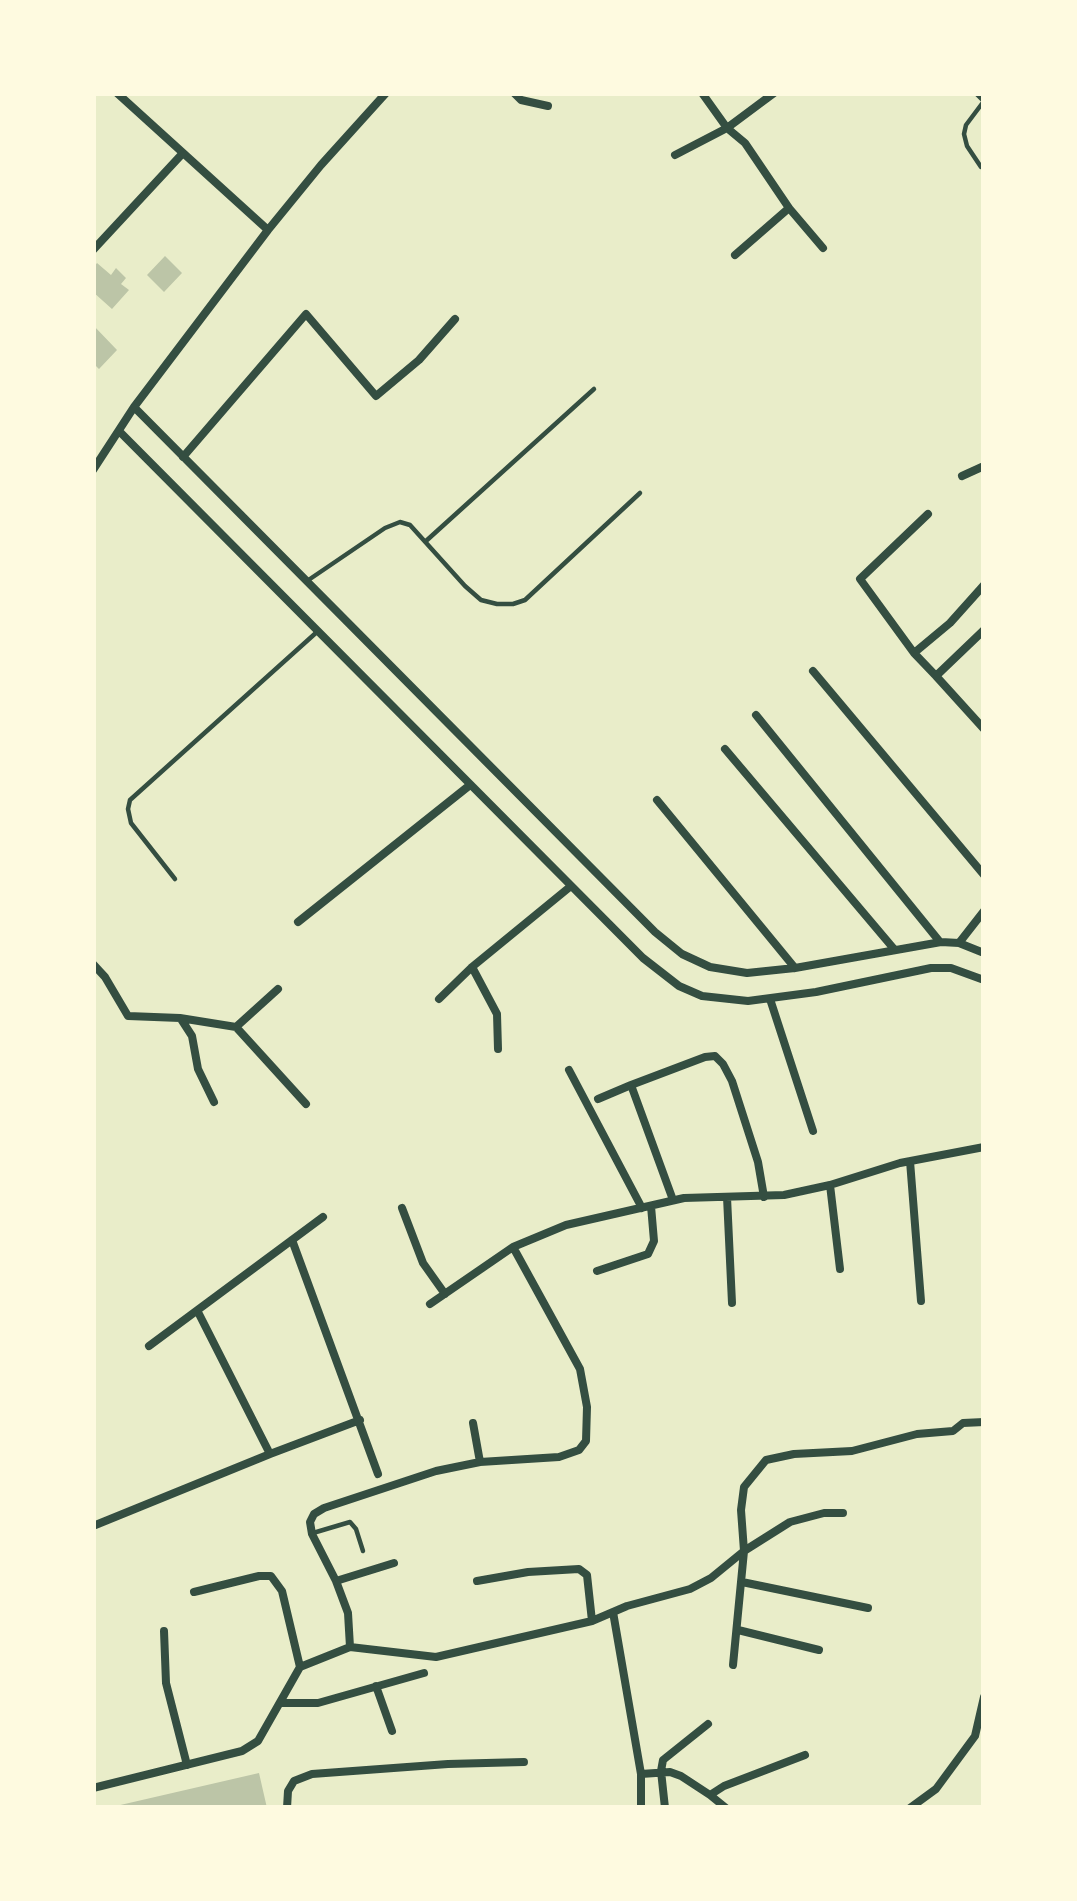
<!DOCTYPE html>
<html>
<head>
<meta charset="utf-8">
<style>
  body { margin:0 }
  #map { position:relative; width:1077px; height:1901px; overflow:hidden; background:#e9edc9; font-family:"Source Serif 4",serif }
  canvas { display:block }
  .frame { position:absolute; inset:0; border:96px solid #fefae0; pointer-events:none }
</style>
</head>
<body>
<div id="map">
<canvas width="1077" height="1901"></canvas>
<div class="frame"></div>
</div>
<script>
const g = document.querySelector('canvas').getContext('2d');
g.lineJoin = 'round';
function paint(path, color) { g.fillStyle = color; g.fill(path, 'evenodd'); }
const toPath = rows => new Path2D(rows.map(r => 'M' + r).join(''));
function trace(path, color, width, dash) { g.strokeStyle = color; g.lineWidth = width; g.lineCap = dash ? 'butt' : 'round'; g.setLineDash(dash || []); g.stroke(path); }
paint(toPath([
  [165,256,182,273,164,292,147,275],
  [97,263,111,275,116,268,126,278,121,284,129,290,112,309,93,292,93,268],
  [93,325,117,350,99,369,93,363],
  [259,1773,267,1808,117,1808,116,1806]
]), '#bcc5a7');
trace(toPath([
  [981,167,967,146,964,134,966,125,984,101],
  [426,541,594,389],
  [307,581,385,528,400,522,410,525,465,586,481,600,497,604,513,604,525,600,640,493],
  [175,879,131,823,128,809,130,800,318,631],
  [313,1533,350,1522,356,1529,363,1551]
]), '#344e41', 4.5);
trace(toPath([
  [117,93,268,230],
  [514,93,521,100,548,106],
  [702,93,727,128,745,143,789,208,735,255],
  [978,93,984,99],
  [675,155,727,128,774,93],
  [789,208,823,248],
  [93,250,183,153],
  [134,407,655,932,682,954,710,967,747,973,795,968,941,942,959,943,984,953],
  [119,431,643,958,679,986,702,996,748,1001,816,992,931,968,951,968,984,980],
  [183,457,306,314,376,396,419,360,455,319],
  [93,470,134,407,268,230,321,165,386,93],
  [962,476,984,466],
  [984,630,936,676,984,729],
  [914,653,860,579,928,514],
  [813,671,984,875],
  [936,676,914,653,950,623,984,585],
  [756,715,940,942],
  [725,749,894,949],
  [657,800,795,968],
  [298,922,470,785],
  [959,943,984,911],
  [93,964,105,977,128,1016,180,1018,236,1027,306,1104],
  [472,967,497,1014,498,1049],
  [439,999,472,967,571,886],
  [770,999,813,1131],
  [181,1019,192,1036,198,1069,214,1102],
  [236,1027,278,989],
  [569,1070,642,1208],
  [631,1085,705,1057,715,1056,723,1064,732,1081,758,1162,764,1197],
  [598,1099,631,1085,673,1200],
  [910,1161,921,1301],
  [830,1185,840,1269],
  [727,1197,732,1303],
  [402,1208,423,1263,445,1294],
  [292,1240,378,1474],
  [597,1271,648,1254,654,1241,651,1206],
  [430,1304,513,1247,566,1225,684,1198,784,1195,830,1185,900,1163,984,1147],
  [198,1312,270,1454],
  [149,1346,323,1217],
  [473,1423,480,1462],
  [93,1526,270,1454,360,1420],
  [336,1581,394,1563],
  [477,1581,528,1572,579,1569,587,1575,592,1621],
  [742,1582,868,1608],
  [194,1592,259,1576,271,1576,282,1591,300,1667],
  [613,1612,641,1774,641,1808],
  [738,1630,819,1650],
  [164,1631,166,1683,187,1765],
  [350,1647,348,1613,336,1581,312,1534,310,1522,314,1514,324,1508,436,1471,480,1462,559,1457,579,1450,586,1441,587,1407,580,1369,513,1247],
  [733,1665,744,1551,790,1522,824,1513,843,1513],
  [376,1686,392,1731],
  [280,1703,318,1703,424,1673],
  [641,1774,670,1772,681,1776,710,1795,724,1786,805,1755],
  [93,1788,242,1751,258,1741,300,1667,350,1647,436,1657,592,1621,627,1606,690,1589,711,1578,744,1551,741,1510,744,1487,766,1460,794,1454,852,1451,917,1434,953,1431,963,1423,984,1422],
  [710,1795,726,1808],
  [287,1808,288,1791,294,1781,312,1774,448,1764,524,1762],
  [665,1808,661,1771,663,1760,708,1724],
  [910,1808,936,1789,975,1736,984,1697]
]), '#344e41', 8);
</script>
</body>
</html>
